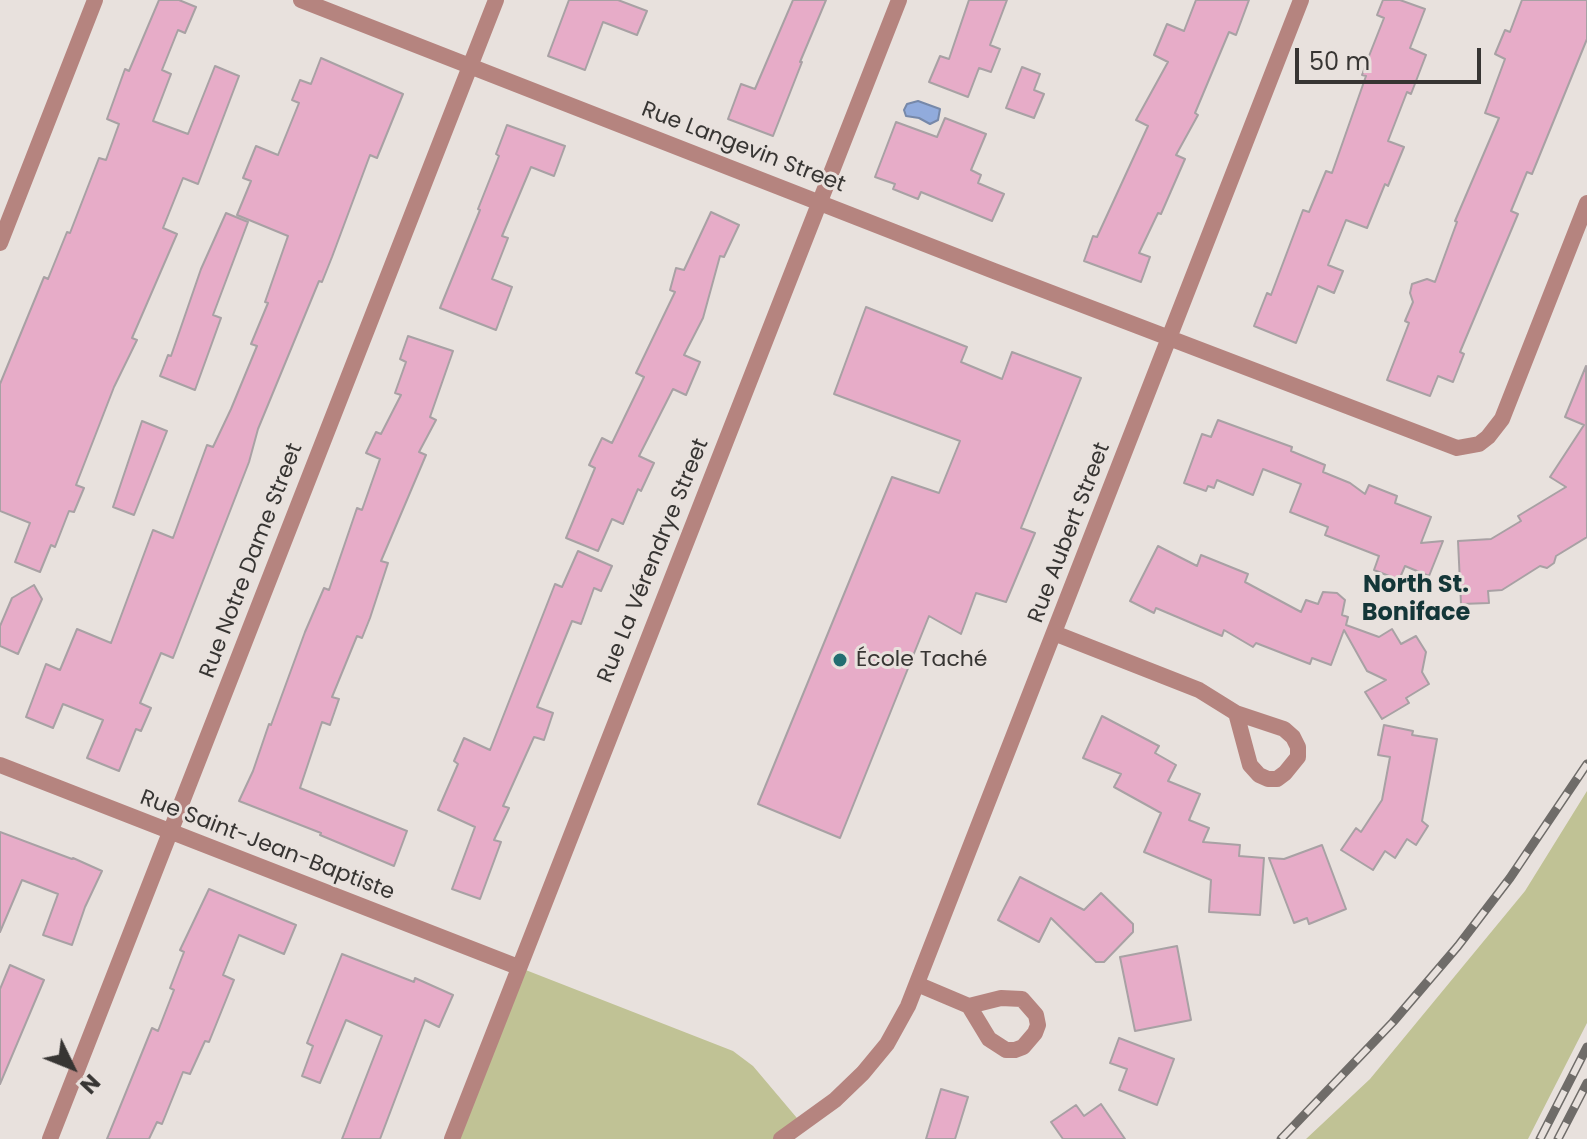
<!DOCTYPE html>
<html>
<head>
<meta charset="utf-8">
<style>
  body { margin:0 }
  #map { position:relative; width:1587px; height:1139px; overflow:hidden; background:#e8e1dd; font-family:Poppins,sans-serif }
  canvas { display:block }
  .north { position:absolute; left:32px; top:1027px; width:80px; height:80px; -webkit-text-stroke:6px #e8e1dd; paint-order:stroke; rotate:133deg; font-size:22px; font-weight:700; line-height:32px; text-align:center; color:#373533 }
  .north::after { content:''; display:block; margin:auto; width:28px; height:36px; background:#373533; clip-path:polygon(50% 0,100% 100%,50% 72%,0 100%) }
  .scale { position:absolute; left:1295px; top:48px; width:186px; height:36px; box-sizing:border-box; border:4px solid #373533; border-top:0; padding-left:10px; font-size:24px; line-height:28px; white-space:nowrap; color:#373533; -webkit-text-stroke:6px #e8e1dd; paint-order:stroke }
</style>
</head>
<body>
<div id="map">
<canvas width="1587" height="1139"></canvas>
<div class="north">N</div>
<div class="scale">50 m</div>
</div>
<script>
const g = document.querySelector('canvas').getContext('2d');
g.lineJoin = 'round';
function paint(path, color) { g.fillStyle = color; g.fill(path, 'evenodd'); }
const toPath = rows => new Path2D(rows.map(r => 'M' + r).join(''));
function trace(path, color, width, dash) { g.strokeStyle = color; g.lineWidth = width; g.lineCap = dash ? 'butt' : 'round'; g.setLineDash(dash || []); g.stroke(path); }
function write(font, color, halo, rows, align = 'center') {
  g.font = font + ' Poppins,sans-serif'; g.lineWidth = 6; g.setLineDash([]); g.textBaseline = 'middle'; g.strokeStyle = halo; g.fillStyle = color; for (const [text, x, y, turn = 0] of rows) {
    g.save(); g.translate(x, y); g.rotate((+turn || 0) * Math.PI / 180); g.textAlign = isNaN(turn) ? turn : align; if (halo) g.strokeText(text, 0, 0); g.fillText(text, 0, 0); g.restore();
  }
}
paint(toPath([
  [1587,791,1587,1023,1528,1139,1306,1139,1370,1079,1525,891],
  [518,967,733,1051,753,1066,802,1124,781,1139,452,1139]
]), '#c0c295');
const water = toPath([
  [918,101,940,109,938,120,930,124,919,118,906,116,904,110,907,104,918,101]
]);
paint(water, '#91abdc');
trace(water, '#7688a9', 2);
const building = toPath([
  [159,0,179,0,196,7,185,33,178,30,162,70,171,74,153,121,188,134,215,66,239,76,198,184,183,178,163,228,177,234,132,338,137,340,114,387,76,485,84,488,74,512,69,511,55,547,51,545,40,572,15,562,30,523,0,511,0,384,44,277,48,279,67,232,70,233,99,158,106,160,119,124,107,119,125,69,129,71,159,0],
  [569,0,618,0,647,11,637,35,603,22,585,70,548,56,569,0],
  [793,0,826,0,800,62,802,62,773,136,728,119,741,84,755,89,793,0],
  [969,0,1007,0,990,45,1000,49,991,72,979,68,968,97,929,82,940,56,949,59,969,0],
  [1196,0,1249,0,1236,35,1229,32,1195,113,1198,115,1176,155,1185,159,1161,214,1158,213,1139,253,1150,257,1141,282,1084,261,1093,236,1097,237,1148,126,1136,120,1168,62,1154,55,1167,24,1184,31,1196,0],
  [1383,0,1400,0,1425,9,1410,48,1426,55,1411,94,1407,92,1388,141,1404,147,1388,186,1385,184,1367,228,1346,220,1328,265,1343,271,1334,293,1318,286,1296,343,1254,326,1267,293,1271,295,1303,210,1309,212,1326,171,1332,173,1366,76,1362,75,1369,56,1384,18,1377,15,1383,0],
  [1522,0,1587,0,1587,39,1532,174,1527,172,1511,211,1518,214,1460,352,1464,354,1453,382,1438,376,1430,396,1387,380,1409,323,1405,321,1413,302,1410,293,1412,284,1427,279,1435,282,1457,222,1455,221,1499,118,1485,113,1505,59,1495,54,1505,30,1510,32,1522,0],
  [321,58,403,94,377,158,370,155,332,257,322,282,319,281,258,429,249,462,173,658,161,653,140,703,151,708,141,731,136,729,119,771,87,758,103,720,63,704,53,728,26,717,46,664,60,670,77,629,111,643,153,530,173,538,207,445,213,447,231,409,257,346,251,344,268,303,265,302,288,236,237,215,251,181,243,178,256,146,278,155,299,103,292,100,300,80,311,84,321,58],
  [1022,67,1040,74,1034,90,1044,94,1034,118,1006,108,1022,67],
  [945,118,986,134,971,170,981,175,978,183,1004,194,992,221,921,192,918,199,893,189,895,184,875,177,896,122,937,137,945,118],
  [507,125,565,146,554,176,531,167,502,236,508,238,492,279,512,287,496,330,440,308,480,210,478,209,499,156,496,154,507,125],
  [711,212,739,225,724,257,720,256,703,318,684,355,700,362,686,395,673,389,639,456,654,463,641,491,638,489,623,524,612,519,598,551,566,538,595,468,589,465,602,438,612,443,644,377,636,373,675,292,670,290,676,268,684,270,711,212],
  [226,213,248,222,213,315,221,318,195,390,160,376,168,355,171,356,201,269,226,213],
  [866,307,967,347,961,362,1002,379,1012,352,1081,378,1021,528,1035,533,1006,602,976,593,961,634,929,616,840,838,758,804,892,477,939,493,960,441,834,394,866,307],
  [408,336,453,351,430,417,436,420,419,452,426,455,381,561,388,563,370,618,362,638,357,636,332,697,339,699,330,725,322,722,300,788,407,831,394,866,320,835,321,833,239,801,253,771,269,724,271,725,305,632,324,588,329,590,357,508,362,510,380,459,366,453,376,432,381,434,401,395,395,393,406,362,400,359,408,336],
  [1586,366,1587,537,1556,556,1554,563,1547,568,1540,566,1502,590,1488,591,1489,603,1461,604,1458,541,1491,539,1521,521,1518,516,1566,487,1550,477,1584,425,1565,417,1586,366],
  [1218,420,1292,447,1291,451,1325,465,1323,472,1350,483,1365,494,1369,485,1397,496,1395,503,1431,517,1421,543,1443,541,1429,576,1405,566,1399,580,1374,570,1379,556,1325,535,1328,527,1290,512,1301,484,1263,469,1253,495,1217,480,1214,488,1208,486,1206,491,1184,483,1202,434,1211,437,1218,420],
  [142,421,167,431,134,515,113,507,142,421],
  [1158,546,1197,566,1201,555,1248,574,1245,582,1301,612,1306,600,1318,604,1323,592,1337,593,1345,600,1342,615,1348,617,1346,625,1379,637,1392,629,1401,644,1416,636,1426,652,1422,672,1429,684,1406,698,1409,703,1382,719,1365,692,1386,680,1367,671,1344,630,1331,665,1312,658,1310,664,1256,643,1253,647,1224,630,1222,636,1156,608,1154,613,1130,601,1158,546],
  [578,551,612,566,601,591,594,588,581,624,572,621,537,707,553,713,544,740,534,737,503,806,509,808,494,840,501,842,480,899,452,889,475,827,438,810,458,764,454,761,464,738,490,750,555,584,562,587,578,551],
  [34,585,42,599,18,654,0,646,0,626,12,598,34,585],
  [1102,716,1159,746,1155,753,1176,765,1168,781,1200,794,1189,820,1209,828,1203,842,1240,845,1239,856,1264,858,1260,915,1209,912,1211,880,1144,852,1161,813,1114,787,1121,774,1083,758,1102,716],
  [1384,725,1413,731,1412,735,1437,739,1422,821,1428,826,1416,845,1407,839,1395,858,1385,851,1373,870,1341,850,1356,828,1361,832,1382,800,1390,757,1378,755,1384,725],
  [0,832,72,859,73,858,102,871,85,907,72,945,43,935,58,894,22,880,0,932,0,832],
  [1322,845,1346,909,1309,924,1307,918,1294,923,1269,858,1284,859,1322,845],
  [1020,877,1084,910,1101,893,1133,924,1133,932,1104,962,1096,962,1051,918,1039,942,998,920,1020,877],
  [209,889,296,925,284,954,239,935,223,975,234,980,209,1042,205,1041,190,1074,183,1072,162,1124,157,1122,149,1139,107,1139,152,1028,158,1031,174,990,170,988,184,952,180,950,209,889],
  [1177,946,1191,1020,1135,1031,1120,957,1177,946],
  [342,954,414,982,415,978,453,995,439,1027,425,1020,380,1139,342,1139,382,1036,346,1020,320,1083,302,1076,313,1046,307,1043,342,954],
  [10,965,44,980,0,1084,0,989,10,965],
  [1119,1038,1174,1059,1157,1105,1119,1090,1127,1069,1110,1063,1119,1038],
  [941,1089,968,1097,955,1139,926,1139,941,1089],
  [1101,1104,1125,1139,1063,1139,1051,1122,1076,1105,1084,1116,1101,1104]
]);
paint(building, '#e7acc8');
trace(building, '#a8a1a4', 2);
trace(toPath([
  [301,0,994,271,1457,448,1479,444,1488,437,1502,419,1587,203],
  [0,243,95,0],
  [1054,633,1199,690,1236,713,1284,729,1293,737,1298,747,1298,757,1285,773,1277,779,1268,779,1259,775,1250,765,1236,713],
  [0,765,518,967],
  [917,984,969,1006,989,1039,1006,1050,1015,1050,1023,1047,1035,1033,1038,1025,1036,1015,1022,999,1001,998,969,1006],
  [50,1139,496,0],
  [452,1139,899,0],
  [781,1139,835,1100,863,1073,887,1044,908,1006,1301,0]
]), '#b5847f', 16);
const rail = toPath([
  [1281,1139,1393,1022,1458,946,1510,878,1587,764],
  [1540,1139,1587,1047],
  [1558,1139,1587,1083]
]);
trace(rail, '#6f6c69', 9);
trace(rail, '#e8e1dd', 6, [18]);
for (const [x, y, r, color] of [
  [840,660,8,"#226d71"]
]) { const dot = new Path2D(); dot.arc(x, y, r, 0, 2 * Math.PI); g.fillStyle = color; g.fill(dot); trace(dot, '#e8e1dd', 3); }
write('22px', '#373533', '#e8e1dd', [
  ["Rue Langevin Street",743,148,21],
  ["Rue Aubert Street",1070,533,-69],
  ["Rue Notre Dame Street",252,561,-69],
  ["Rue La Vérendrye Street",654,561,-68],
  ["Rue Saint-Jean-Baptiste",267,846,21]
]);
write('22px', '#373533', '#e8e1dd', [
  ["École Taché",856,660]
], 'left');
write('bold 24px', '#143638', '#e8e1dd', [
  ["North St.",1416,586],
  ["Boniface",1416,614]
]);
</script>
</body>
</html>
